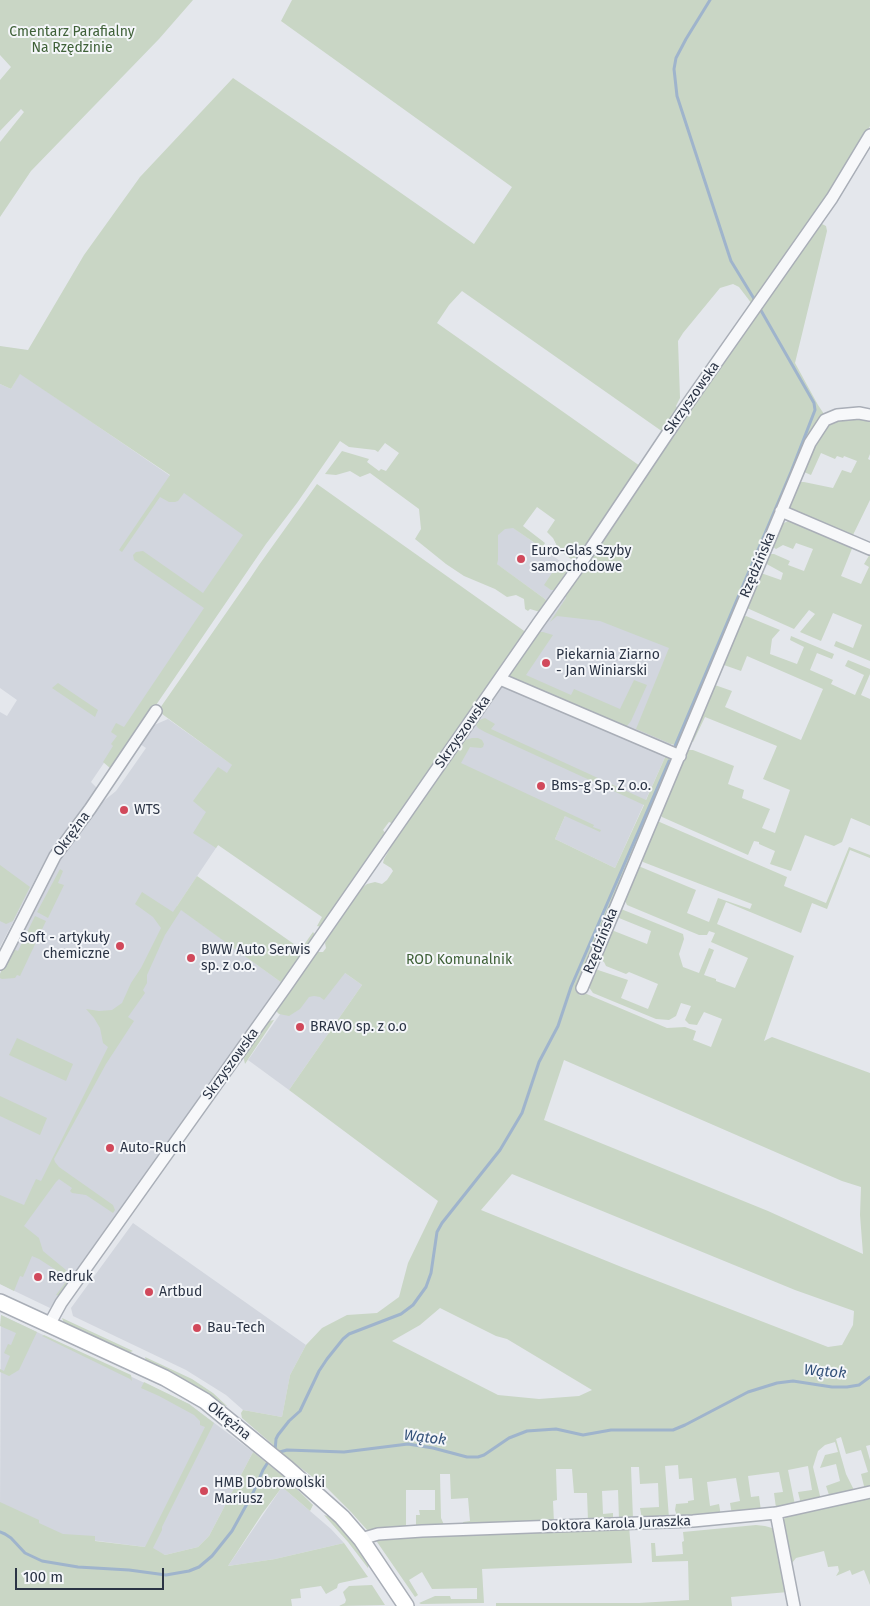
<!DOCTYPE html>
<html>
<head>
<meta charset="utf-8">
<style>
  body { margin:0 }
  #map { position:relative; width:870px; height:1606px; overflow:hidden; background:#e4e7ec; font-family:"Fira Sans",sans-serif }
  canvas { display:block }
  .scale { position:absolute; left:15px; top:1568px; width:149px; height:22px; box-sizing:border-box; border:2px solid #2b3445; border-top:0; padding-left:6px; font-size:15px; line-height:18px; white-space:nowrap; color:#2b3445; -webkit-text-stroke:4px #f4f6f9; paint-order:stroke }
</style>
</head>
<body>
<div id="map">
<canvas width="870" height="1606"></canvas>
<div class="scale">100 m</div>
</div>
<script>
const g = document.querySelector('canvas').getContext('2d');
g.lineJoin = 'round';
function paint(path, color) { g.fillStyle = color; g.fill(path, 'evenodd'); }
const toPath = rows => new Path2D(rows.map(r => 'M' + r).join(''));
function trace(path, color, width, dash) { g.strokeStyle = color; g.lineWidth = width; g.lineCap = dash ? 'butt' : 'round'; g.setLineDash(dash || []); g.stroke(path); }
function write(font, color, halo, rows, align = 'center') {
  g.font = font + ' "Fira Sans",sans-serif'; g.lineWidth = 4; g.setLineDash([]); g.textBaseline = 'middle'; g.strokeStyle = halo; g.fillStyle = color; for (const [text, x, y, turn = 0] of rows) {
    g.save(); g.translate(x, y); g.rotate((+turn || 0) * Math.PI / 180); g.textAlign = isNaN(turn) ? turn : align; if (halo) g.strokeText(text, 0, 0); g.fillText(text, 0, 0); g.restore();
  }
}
paint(toPath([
  [20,373,258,536,91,782,97,788,81,811,52,847,0,947,0,712,7,716,17,700,0,688,0,384,11,389],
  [628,498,727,611,671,744,615,868,555,839,565,816,449,760],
  [498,517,567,566,568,572,547,602,545,599,476,549],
  [168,719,259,784,177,906,282,983,80,1269,50,1308,0,1284,17,1238,0,1200,0,974,14,940,51,869,95,808,116,791,146,748,140,744,152,726],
  [321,956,362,985,289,1090,248,1060],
  [133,1223,306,1345,290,1375,282,1417,243,1410,226,1395,186,1370,73,1316,71,1308],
  [1,1315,189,1404,253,1452,209,1536,198,1547,165,1555,145,1547,59,1536,0,1509],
  [282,1487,331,1529,344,1543,275,1559,228,1566]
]), '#d2d6de');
paint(toPath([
  [0,0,193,0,159,39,31,171,0,217,0,142,24,112,21,109,0,131,0,80,11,67,0,55],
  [292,0,870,0,870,126,850,163,752,304,739,287,733,284,720,288,683,333,678,341,680,398,676,406,679,410,663,432,462,291,449,305,437,323,640,466,575,562,559,550,553,538,547,532,555,520,537,507,523,526,545,543,542,548,513,528,505,529,498,535,498,560,497,564,545,599,547,602,540,612,530,609,528,611,525,609,524,599,516,595,507,597,495,589,464,576,446,564,415,539,421,529,419,509,370,473,360,477,350,471,336,475,325,474,342,451,369,459,367,462,379,471,381,469,386,471,399,453,385,443,378,452,375,450,349,447,340,441,297,503,266,544,139,730,110,768,103,762,113,746,111,744,117,736,111,732,116,723,124,727,204,608,134,560,133,555,136,552,143,551,203,593,243,535,184,493,178,501,175,502,169,502,160,497,122,552,119,550,170,475,20,374,11,389,0,384,0,346,28,350,84,255,140,177,233,78,348,156,474,244,512,187,281,21],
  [820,223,826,226,827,231,795,363,818,405,824,414,678,746,671,744,636,729,669,648,600,621,557,616,550,622,566,598,566,589],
  [839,418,870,418,870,454,868,459,870,460,870,500,852,537,785,508,798,482,804,482,833,488,842,470,851,473,857,461,844,456,843,458,837,456,835,459,821,453,811,475,804,472,802,468,822,429],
  [317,484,527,633,394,824,389,822,383,830,386,834,321,927,317,926,322,917,218,845,216,848,193,833,206,812,193,801,218,767,227,773,232,765,158,711,249,580,259,565],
  [788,521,798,521,853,546,841,576,861,584,869,567,864,564,870,554,870,661,834,646,836,641,853,648,862,625,833,613,821,641,800,632,815,614,809,610,794,629,747,608,745,605,758,572,781,580,783,573,763,562,766,554,774,554,790,561,788,565,804,571,813,549,796,543,793,549,783,545,776,549,773,547,782,524],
  [560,561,567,566,568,572,556,590,551,590,544,585],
  [746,616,780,630,772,639,770,654,797,664,804,647,790,640,791,636,834,654,832,659,817,653,810,670,833,680,831,684,855,695,864,675,845,666,848,660,870,669,870,674,861,695,870,699,870,826,851,818,842,842,834,846,805,835,791,871,770,864,775,851,759,844,759,842,754,841,748,855,662,817,660,814,684,753,688,750,693,750,734,766,728,784,744,790,742,798,770,809,762,828,775,833,790,790,763,779,777,746,705,717,693,742,690,739,700,713,704,712,706,706,705,701,712,684,732,691,725,707,801,740,823,689,747,656,741,671,724,665,721,670,720,663,741,618],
  [538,632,543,632,553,635,526,675,571,695,574,689,620,709,634,680,647,685,631,721,627,726,622,728,507,676],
  [58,683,98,710,95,717,52,688],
  [485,718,495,724,491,729,646,800,666,755,672,760,578,989,580,996,582,992,667,1028,685,1027,696,1031,693,1040,711,1047,722,1019,704,1012,697,1025,689,1024,685,1020,691,1006,681,1003,676,1016,669,1020,656,1019,593,993,586,983,592,968,628,980,621,998,648,1009,658,984,629,972,626,974,606,966,604,962,597,957,609,929,647,944,651,931,614,916,617,910,621,909,683,934,684,939,679,954,683,967,699,973,709,948,714,950,704,975,716,979,716,981,735,988,748,958,711,942,715,933,709,931,707,935,699,935,627,905,623,896,636,865,696,890,687,913,709,922,718,898,750,909,752,904,643,862,642,859,655,820,787,877,784,886,826,903,849,847,870,855,870,858,850,850,827,909,812,903,801,933,726,902,717,924,794,956,764,1041,772,1037,870,1073,870,1445,866,1446,870,1460,870,1488,865,1490,861,1474,868,1472,861,1450,846,1454,841,1437,836,1439,846,1474,855,1492,830,1498,826,1486,840,1481,836,1464,820,1468,825,1455,838,1452,835,1442,825,1445,818,1451,813,1467,821,1500,801,1504,798,1492,812,1490,808,1466,788,1470,795,1505,776,1508,774,1493,783,1492,779,1472,763,1474,748,1476,751,1497,759,1496,761,1511,732,1515,730,1503,740,1501,736,1478,707,1482,710,1506,719,1504,721,1516,678,1519,675,1510,676,1504,688,1503,688,1501,694,1500,692,1478,679,1479,678,1465,665,1466,669,1518,642,1519,640,1508,659,1507,658,1483,640,1484,639,1467,631,1467,633,1519,619,1520,618,1490,602,1491,603,1514,613,1513,613,1520,588,1521,587,1493,574,1493,572,1469,556,1469,557,1500,553,1501,554,1523,464,1526,463,1522,470,1521,468,1498,451,1499,450,1474,440,1474,441,1518,445,1527,416,1528,416,1515,420,1515,419,1510,435,1510,435,1490,406,1490,406,1528,368,1531,351,1512,326,1487,294,1463,242,1418,241,1413,243,1410,282,1417,290,1375,306,1345,322,1328,347,1315,377,1313,399,1297,408,1263,438,1201,289,1090,362,985,345,973,324,1000,320,997,314,996,309,997,300,1009,289,1016,279,1014,277,1012,277,1007,318,952,323,952,326,948,325,943,327,939,362,888,367,884,375,882,382,884,387,880,393,871,391,868,383,863,384,859,397,836,462,741,472,738,478,738,482,740,484,744,483,747,481,748,470,747,461,763,594,825,593,827,601,830,600,832,565,816,555,839,615,868,644,805,485,732,478,728,476,725,479,720],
  [564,1060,842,1181,861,1187,860,1215,863,1254,768,1211,544,1120],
  [512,1174,795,1290,854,1311,853,1325,842,1345,828,1347,624,1268,481,1210],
  [440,1308,496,1336,507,1339,592,1390,579,1396,539,1399,498,1395,392,1341,420,1325],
  [0,865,30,887,13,921,6,924,0,921],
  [60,869,63,871,58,883,64,885,48,918,37,912],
  [197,876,301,949,313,932,316,936,282,983,181,910,165,935,147,975,147,983,143,990,145,993,128,1017,134,1021,106,1064,54,1159,55,1162,59,1167,113,1205,115,1210,113,1213,86,1195,72,1193,70,1191,72,1188,59,1179,56,1182,24,1226,39,1238,43,1251,66,1270,70,1277,70,1282,59,1296,56,1295,65,1283,64,1278,59,1272,39,1259,32,1256,23,1277,20,1276,14,1291,0,1284,0,1195,24,1205,36,1179,41,1181,108,1047,103,1043,100,1028,94,1018,86,1009,99,1011,112,1010,122,1003,131,983,141,968,161,928,153,917,135,904,142,892,173,912],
  [35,916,46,921,20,976,17,975,15,978,2,979,0,978,0,974,11,948,18,951],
  [274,1020,245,1064,243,1055,269,1021],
  [17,1038,73,1064,66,1081,9,1055],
  [0,1096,47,1118,40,1135,0,1116],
  [1,1315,37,1332,19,1370,9,1376,0,1372,0,1369,4,1371,10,1356,4,1353,8,1344,11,1345,16,1333,0,1326],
  [62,1318,133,1351,128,1353,64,1323],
  [44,1335,131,1375,132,1381,130,1379,42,1336],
  [145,1357,192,1379,213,1393,227,1406,222,1405,196,1386,146,1361],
  [144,1382,189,1404,214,1423,162,1527,162,1530,153,1548,165,1555,198,1547,209,1536,253,1452,289,1481,313,1505,310,1511,282,1487,262,1514,228,1566,275,1559,344,1543,368,1577,340,1583,338,1584,337,1588,326,1594,321,1586,300,1589,301,1598,291,1599,292,1606,0,1606,0,1502,39,1520,39,1523,63,1534,95,1536,95,1541,145,1547,205,1427,200,1425,200,1421,194,1415,159,1396,141,1388],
  [870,1494,870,1585,864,1570,852,1575,850,1570,836,1576,839,1571,838,1566,828,1567,824,1551,796,1558,792,1563,789,1562,782,1526,786,1514],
  [324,1515,331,1517,354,1542,369,1563,368,1568,348,1542],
  [756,1525,765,1526,772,1528,776,1535,788,1592,731,1597,732,1606,496,1606,496,1603,639,1603,689,1600,688,1561,652,1562,651,1543,655,1543,656,1556,683,1554,682,1542,684,1541,683,1532],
  [629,1526,632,1563,482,1569,484,1603,421,1604,419,1603,435,1596,450,1596,451,1599,477,1599,477,1588,432,1589,422,1572,409,1580,418,1595,415,1597,375,1539],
  [372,1585,385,1605,339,1606,345,1603,346,1600,343,1592,349,1586]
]), '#c9d6c5');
trace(toPath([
  [710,0,686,39,676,58,674,69,677,96,728,252,731,261,756,302],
  [675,746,791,472,815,410,814,403,759,307],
  [275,1451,276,1439,278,1435,289,1421,300,1411,319,1371,327,1359,343,1339,349,1334,401,1314,413,1305,426,1287,431,1273,437,1232,442,1223,500,1150,522,1113,539,1062,558,1026,571,987,669,761],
  [276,1453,287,1450,344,1452,408,1444,433,1448,467,1457,478,1457,484,1455,509,1438,527,1431,556,1429,583,1435,611,1430,673,1430,685,1425,748,1392,777,1383,793,1381,832,1387,847,1387,859,1385,870,1377],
  [0,1532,5,1534,11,1538,25,1553,42,1561,78,1567,129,1570,166,1575,189,1571,199,1567,212,1556,232,1531,253,1493,263,1470,270,1459]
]), '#9fb4cc', 3);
const street = toPath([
  [781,511,870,549],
  [500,679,680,756],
  [0,964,55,856,90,809,156,711],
  [582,988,810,443,825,420,837,415,859,413,870,415],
  [49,1325,61,1303,285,988,539,622,577,569,684,409,832,198,870,135],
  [776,1513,794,1606],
  [361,1539,378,1534,422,1531,693,1521,776,1513,870,1492]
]);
const secondary = toPath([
  [0,1302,165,1378,205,1401,287,1468,342,1517,361,1539,406,1606]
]);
trace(street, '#a9aeb7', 14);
trace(secondary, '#a9aeb7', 18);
trace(street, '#f7f8fa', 11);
trace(secondary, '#fff', 15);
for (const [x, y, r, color] of [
  [521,559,5,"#d1495b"],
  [546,663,5,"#d1495b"],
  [541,786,5,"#d1495b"],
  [124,810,5,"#d1495b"],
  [120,946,5,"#d1495b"],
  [191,958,5,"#d1495b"],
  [300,1027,5,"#d1495b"],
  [110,1148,5,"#d1495b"],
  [38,1277,5,"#d1495b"],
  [149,1292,5,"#d1495b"],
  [197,1328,5,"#d1495b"],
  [204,1491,5,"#d1495b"]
]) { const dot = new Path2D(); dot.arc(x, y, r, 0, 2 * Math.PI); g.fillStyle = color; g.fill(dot); trace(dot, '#f4f6f9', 2); }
write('14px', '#3f6138', '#f4f6f9', [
  ["Cmentarz Parafialny",72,32],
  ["Na Rzędzinie",72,48],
  ["ROD Komunalnik",459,960]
]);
write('14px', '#2b3445', '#f4f6f9', [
  ["Skrzyszowska",692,398,-55],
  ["Rzędzińska",758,565,-67],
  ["Skrzyszowska",463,732,-55],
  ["Okrężna",72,834,-54],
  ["Rzędzińska",601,941,-68],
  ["Skrzyszowska",231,1064,-54],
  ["Okrężna",229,1421,39],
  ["Doktora Karola Juraszka",616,1524,-2]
]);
write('14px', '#2b3445', '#f4f6f9', [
  ["Euro-Glas Szyby",531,551],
  ["samochodowe",531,567],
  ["Piekarnia Ziarno",556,655],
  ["- Jan Winiarski",556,671],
  ["Bms-g Sp. Z o.o.",551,786],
  ["WTS",134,810],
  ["Soft - artykuły",110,938,"right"],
  ["chemiczne",110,954,"right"],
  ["BWW Auto Serwis",201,950],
  ["sp. z o.o.",201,966],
  ["BRAVO sp. z o.o",310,1027],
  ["Auto-Ruch",120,1148],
  ["Redruk",48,1277],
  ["Artbud",159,1292],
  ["Bau-Tech",207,1328],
  ["HMB Dobrowolski",214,1483],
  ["Mariusz",214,1499]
], 'left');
write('italic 15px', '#34527a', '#f4f6f9', [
  ["Wątok",825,1372,5],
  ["Wątok",425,1438,7]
]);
</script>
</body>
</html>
